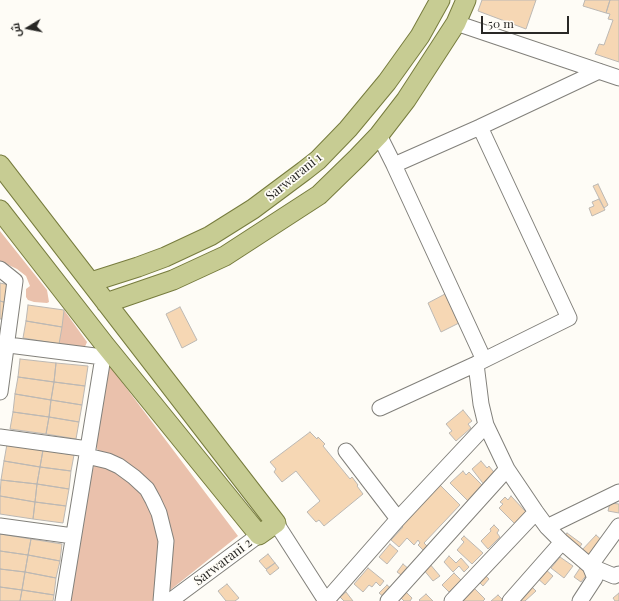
<!DOCTYPE html>
<html>
<head>
<meta charset="utf-8">
<style>
  body { margin:0 }
  #map { position:relative; width:619px; height:601px; overflow:hidden; background:#fefcf6; font-family:"Playfair Display",Cairo,serif }
  canvas { display:block }
  .north { position:absolute; left:8px; top:8px; width:40px; height:40px; -webkit-text-stroke:3px #fefcf6; paint-order:stroke; rotate:260deg; font-size:11px; font-weight:700; line-height:16px; text-align:center; color:#292826 }
  .north::after { content:''; display:block; margin:auto; width:14px; height:18px; background:#292826; clip-path:polygon(50% 0,100% 100%,50% 72%,0 100%) }
  .scale { position:absolute; left:481px; top:16px; width:88px; height:18px; box-sizing:border-box; border:2px solid #292826; border-top:0; padding-left:5px; font-size:12px; line-height:14px; white-space:nowrap; color:#292826; -webkit-text-stroke:3px #fefcf6; paint-order:stroke }
</style>
</head>
<body>
<div id="map">
<canvas width="619" height="601"></canvas>
<div class="north">ش</div>
<div class="scale">50 m</div>
</div>
<script>
const g = document.querySelector('canvas').getContext('2d');
g.lineJoin = 'round';
function paint(path, color) { g.fillStyle = color; g.fill(path, 'evenodd'); }
const toPath = rows => new Path2D(rows.map(r => 'M' + r).join(''));
function trace(path, color, width, dash) { g.strokeStyle = color; g.lineWidth = width; g.lineCap = dash ? 'butt' : 'round'; g.setLineDash(dash || []); g.stroke(path); }
function write(font, color, halo, rows, align = 'center') {
  g.font = font + ' "Playfair Display",serif'; g.lineWidth = 3.5; g.setLineDash([]); g.textBaseline = 'middle'; g.strokeStyle = halo; g.fillStyle = color; for (const [text, x, y, turn = 0] of rows) {
    g.save(); g.translate(x, y); g.rotate((+turn || 0) * Math.PI / 180); g.textAlign = isNaN(turn) ? turn : align; if (halo) g.strokeText(text, 0, 0); g.fillText(text, 0, 0); g.restore();
  }
}
paint(toPath([
  [0,231,47,290,49,302,47,303,34,302,28,300,26,297,26,289,30,286,26,276,17,269,0,261],
  [64,310,87,342,84,349,58,347],
  [109,365,238,536,164,595,161,503,97,449,96,438,103,390],
  [95,463,107,463,142,492,152,510,159,535,159,594,152,601,71,601,74,572,91,474]
]), '#eac1ac');
const building = toPath([
  [482,0,536,0,526,29,478,11,482,0],
  [585,0,610,0,606,13,583,6,585,0],
  [610,0,619,0,619,62,595,54,599,44,604,45,613,20,608,19,610,14,606,13,610,0],
  [598,184,608,205,604,208,593,186,598,184],
  [599,199,605,210,592,216,589,208,594,206,592,202,599,199],
  [0,283,9,285,7,303,0,301,0,283],
  [445,294,459,323,441,332,428,303,445,294],
  [0,301,7,303,4,319,0,319,0,301],
  [28,305,64,310,62,327,26,321,28,305],
  [180,307,197,340,182,348,166,314,180,307],
  [26,321,62,327,59,344,23,338,26,321],
  [20,359,56,363,54,382,18,377,20,359],
  [56,363,88,366,85,386,54,382,56,363],
  [18,377,54,382,51,400,15,394,18,377],
  [54,382,85,386,82,405,51,400,54,382],
  [15,394,51,400,49,417,13,412,15,394],
  [51,400,82,405,79,422,49,417,51,400],
  [463,410,472,421,468,424,471,428,456,441,449,433,452,431,446,424,463,410],
  [13,412,49,417,46,434,10,429,13,412],
  [49,417,79,422,76,439,46,434,49,417],
  [310,432,317,439,318,437,325,444,323,446,350,479,352,477,358,485,357,486,363,494,324,526,319,520,316,522,307,512,320,501,296,471,282,482,274,472,276,469,270,462,310,432],
  [7,444,43,450,40,467,4,461,7,444],
  [43,450,74,455,71,471,40,467,43,450],
  [4,461,40,467,37,484,1,480,4,461],
  [481,461,487,468,489,466,497,476,485,486,472,469,481,461],
  [40,467,71,471,69,489,37,484,40,467],
  [463,471,466,475,469,472,484,487,469,502,450,483,463,471],
  [1,480,37,484,35,502,0,496,1,480],
  [37,484,69,489,66,506,35,502,37,484],
  [440,485,460,505,424,543,428,547,424,551,418,545,420,543,418,540,414,545,407,538,399,547,391,540,403,527,401,525,440,485],
  [0,496,35,502,33,519,0,514,0,496],
  [511,496,527,513,515,524,499,508,503,504,500,502,505,497,508,500,511,496],
  [35,502,66,506,63,523,33,519,35,502],
  [610,503,619,504,619,513,608,511,610,503],
  [494,525,499,530,497,533,500,537,488,549,481,541,491,531,490,529,494,525],
  [567,533,582,544,578,549,563,537,567,533],
  [0,534,31,539,28,555,0,551,0,534],
  [596,535,605,543,590,559,581,551,596,535],
  [464,536,483,553,472,564,457,550,464,542,461,539,464,536],
  [31,539,62,544,60,561,28,555,31,539],
  [390,544,398,551,387,564,379,557,390,544],
  [0,551,28,555,25,572,0,569,0,551],
  [268,554,275,563,266,569,259,561,268,554],
  [28,555,60,561,56,578,25,572,28,555],
  [449,556,456,563,461,558,469,567,464,572,459,566,453,572,444,562,449,556],
  [560,557,573,566,564,578,551,568,560,557],
  [275,563,279,568,270,575,266,570,275,563],
  [429,563,440,576,433,581,423,569,429,563],
  [403,564,410,570,404,577,397,572,403,564],
  [368,568,384,581,380,586,376,582,372,587,369,585,363,592,354,584,368,568],
  [544,568,553,576,545,585,536,577,544,568],
  [580,568,588,573,581,582,574,577,580,568],
  [0,569,25,572,22,590,0,587,0,569],
  [486,570,489,573,486,576,489,579,483,586,477,580,486,570],
  [25,572,56,578,54,595,22,590,25,572],
  [454,573,461,580,449,592,442,585,454,573],
  [227,584,239,598,235,601,226,601,218,591,227,584],
  [387,585,393,590,385,598,379,593,387,585],
  [530,585,536,591,525,601,515,601,530,585],
  [0,587,22,590,20,601,0,601,0,587],
  [473,587,485,599,483,601,460,601,473,587],
  [403,589,412,598,410,601,404,601,398,595,403,589],
  [22,590,54,595,53,601,20,601,22,590],
  [346,592,353,601,344,601,340,597,346,592],
  [619,593,619,601,615,601,613,598,619,593],
  [426,594,433,601,420,601,419,600,426,594],
  [498,595,504,601,491,601,498,595]
]);
paint(building, '#f6d7b4');
trace(building, '#bcb8b3', 1);
const minor = toPath([
  [456,23,619,78],
  [379,135,394,165,484,360],
  [394,165,480,127,599,71],
  [0,269,15,281,0,392],
  [0,344,103,357],
  [476,364,481,404,486,425,507,469,536,512,547,527,562,542,590,566,614,576,619,574],
  [380,408,476,364,569,318,480,127],
  [0,437,88,449],
  [346,451,398,519],
  [87,456,108,461,119,466,134,477,147,489,153,500,159,513,166,541,161,601],
  [276,523,326,601],
  [0,526,73,536],
  [547,527,619,492],
  [63,601,105,345],
  [170,601,259,535],
  [326,601,398,519,486,425],
  [388,601,507,469],
  [452,601,536,512],
  [510,601,562,542],
  [580,601,595,578,590,566,619,526]
]);
const major = toPath([
  [0,165,276,523,259,535,105,345,0,210],
  [91,282,138,267,165,257,210,236,253,209,304,171,318,160,348,129,387,82,420,36,440,0],
  [106,303,173,280,225,256,319,195,357,158,379,135,406,100,456,23,466,0]
]);
trace(minor, '#82807b', 17);
trace(major, '#777c3e', 21);
trace(minor, '#fff', 15);
trace(major, '#c7cc93', 19);
write('13px', '#292826', '#fefcf6', [
  ["Sarwarani 1",294,177,-39],
  ["Sarwarani 2",223,562,-37]
]);
</script>
</body>
</html>
